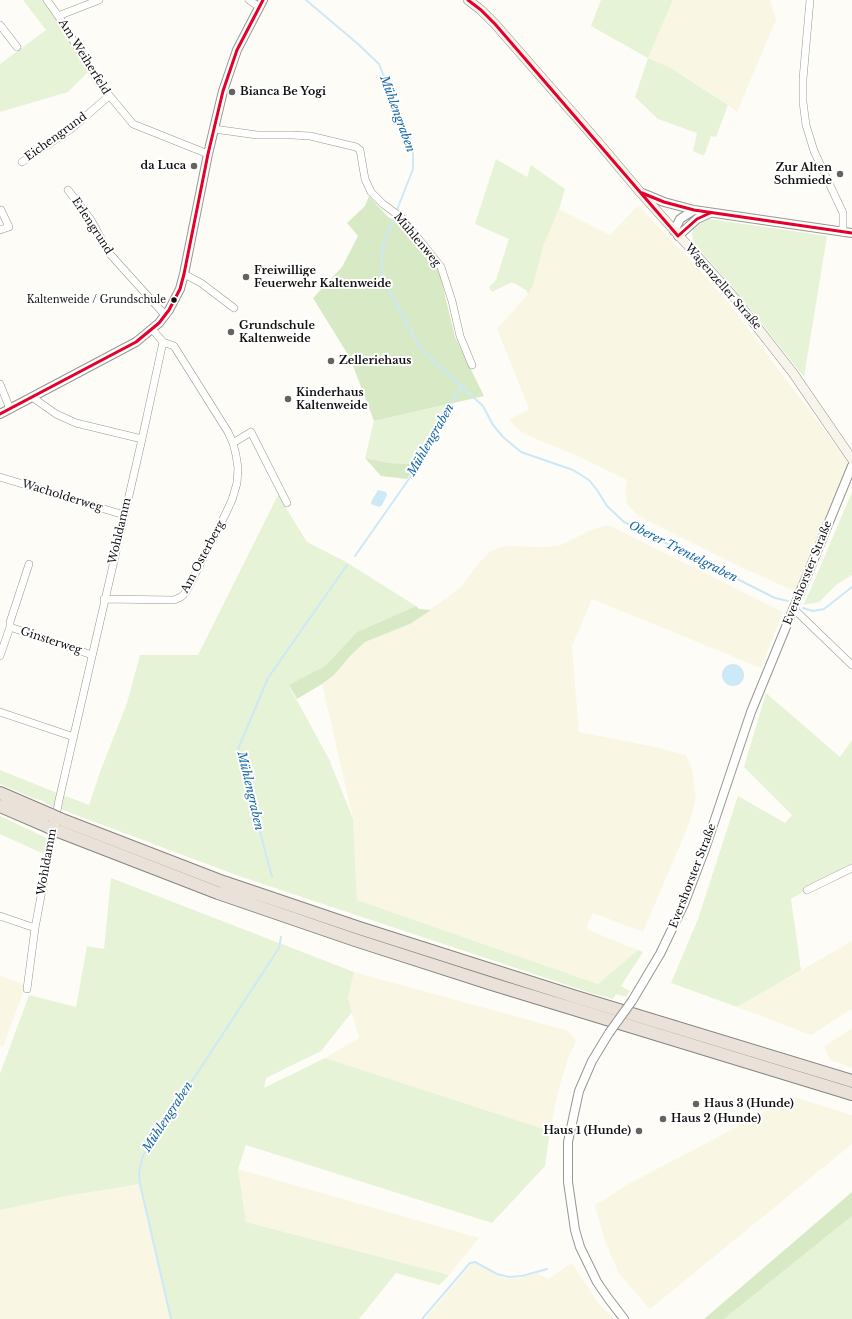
<!DOCTYPE html>
<html>
<head>
<meta charset="utf-8">
<style>
  body { margin:0 }
  canvas { display:block; background:#fdfcf7 }
</style>
</head>
<body>
<canvas width="852" height="1319"></canvas>
<script>
const g = document.querySelector('canvas').getContext('2d');
g.lineJoin = 'round';
function paint(path, color) { g.fillStyle = color; g.fill(path, 'evenodd'); }
const toPath = rows => new Path2D(rows.map(r => 'M' + r).join(''));
function trace(path, color, width, dash) { g.strokeStyle = color; g.lineWidth = width; g.lineCap = dash ? 'butt' : 'round'; g.setLineDash(dash || []); g.stroke(path); }
function write(font, color, halo, rows, align = 'center') {
  g.font = font + ' "Libre Baskerville",serif'; g.lineWidth = 4; g.setLineDash([]); g.textBaseline = 'middle'; g.strokeStyle = halo; g.fillStyle = color; for (const [text, x, y, turn = 0] of rows) {
    g.save(); g.translate(x, y); g.rotate((+turn || 0) * Math.PI / 180); g.textAlign = isNaN(turn) ? turn : align; if (halo) g.strokeText(text, 0, 0); g.fillText(text, 0, 0); g.restore();
  }
}
paint(toPath([
  [673,0,770,0,776,20,737,112,709,92,671,68,648,58],
  [638,205,696,266,727,301,849,463,796,592,745,569,637,515,627,504,625,491,627,480,573,454,522,433,509,420,529,409,497,329,528,294,533,285,544,244,559,209,610,235],
  [609,525,783,612,761,668,592,599,572,646,579,732,651,746,686,755,692,769,696,799,689,824,643,932,593,913,586,929,638,950,598,984,357,900,353,819,322,684,334,675,351,655,365,642,410,624,460,588,477,565,491,551,504,546,545,547,561,545,593,529],
  [852,941,852,1009,811,1035,737,1007],
  [354,972,569,1031,576,1041,568,1059,559,1088,550,1131,325,1058,359,1038,348,998],
  [0,976,26,985,3,1047,0,1045],
  [852,1028,852,1068,830,1060,824,1047],
  [794,1097,852,1115,852,1144,650,1309,619,1274,604,1239,595,1205,632,1182],
  [238,1169,479,1238,449,1275,246,1222],
  [140,1184,171,1319,0,1319,0,1210,61,1197],
  [473,1262,496,1275,507,1279,520,1278,537,1273,548,1279,572,1263,599,1304,614,1319,425,1319]
]), '#f9f7e4');
paint(toPath([
  [23,0,43,0,57,21,88,72,68,92,0,112,0,64,46,30],
  [601,0,673,0,648,58,671,68,728,105,716,137,711,136,704,156,693,151,697,133,658,119,635,97,648,58,591,26],
  [496,159,527,177,531,165,565,189,559,209,544,244,533,285,528,294,526,290,514,283,510,283,492,292,489,287,496,280,509,239,475,224],
  [710,219,827,236,804,377,736,291,696,246,693,240,692,234,694,227,704,220],
  [454,403,436,424,417,464,389,463,365,458,374,421],
  [852,492,852,575,836,585,819,602,803,605,809,593],
  [278,495,307,542,346,562,416,606,357,632,325,666,289,686,329,759,353,819,357,900,598,984,638,950,643,952,621,986,630,991,626,997,616,994,613,999,594,994,239,876,60,809,63,795,89,805,100,772,127,703,140,655,198,655],
  [766,693,840,757,852,740,852,864,791,899,801,970,737,1007,671,983,698,919,738,796,785,823,792,815,744,767],
  [0,770,57,793,54,808,41,800,35,799,0,784],
  [0,816,49,839,46,855,0,834],
  [111,878,354,972,348,998,352,1012,321,1051,266,1078,264,1088,325,1058,550,1131,545,1166,492,1223,246,1145,238,1169,246,1222,449,1275,439,1285,396,1273,359,1319,171,1319,140,1184,61,1197,0,1210,0,1074,29,995,76,1007,87,946,104,949],
  [852,1216,852,1319,724,1319]
]), '#e7f3d7');
paint(toPath([
  [369,196,388,217,398,222,439,271,455,337,484,396,374,421,350,358,313,298,342,267,358,236,347,223,365,206],
  [365,458,389,463,417,464,407,479,381,476],
  [416,606,419,609,431,610,410,624,365,642,351,655,334,675,322,684,297,699,289,685,325,666,357,632],
  [852,1192,852,1216,724,1319,704,1319]
]), '#d8eac5');
paint(toPath([
  [378,490,386,492,387,495,382,505,379,507,371,504,372,500],
  '722 675a11 11 0 1 1 22 0a11 11 0 1 1-22 0Z'
]), '#cde8f7');
trace(toPath([
  [306,0,358,44,379,64,413,151,413,169,384,243,381,255,383,278,415,339,423,351,483,406,493,425,503,437,521,452,573,470,589,480,597,490,607,506,624,522,775,598,788,601],
  [355,556,418,466,438,425,462,386],
  [803,608,813,611,824,609,852,587],
  [272,877,238,749,268,678,347,565],
  [171,1319,140,1184,139,1172,143,1156,279,948,281,937],
  [422,1319,470,1263,475,1262,497,1274,509,1277,522,1276,547,1269]
]), '#cde8f7', 2);
const minor = toPath([
  [47,0,61,20,99,83,133,124,208,154],
  [249,0,259,7],
  [810,0,803,79,803,102,806,125,814,151,843,213,843,232],
  [58,16,99,0],
  [0,25,17,47],
  [214,129,257,135,292,135,310,136,356,147,360,150,365,179,371,192,383,204,402,218,441,267,452,301,460,336,472,365],
  [22,162,71,129,109,96],
  [68,190,91,220,109,253,165,315],
  [0,230,9,227,1,210],
  [184,274,201,283,234,308],
  [152,329,163,342],
  [0,384,10,409],
  [32,397,56,414,76,423,142,439],
  [233,443,251,432,287,503],
  [0,477,124,515],
  [104,599,174,600,181,597,186,592,225,515,232,500,237,483,238,468,236,455,233,443,228,432,174,346,163,342],
  [792,610,797,612,852,665],
  [10,627,92,655],
  [0,656,10,627,10,622,29,564],
  [0,712,74,737],
  [807,890,852,868],
  [0,916,35,928],
  [27,989,35,928,59,800,142,439,163,342]
]);
const tertiary = toPath([
  [642,193,664,202,694,210,852,233],
  [674,231,680,219,694,210],
  [678,236,697,219,710,213],
  [0,414,136,342,159,323,169,310,180,289,184,274,208,154,223,91,237,50,263,0],
  [632,1001,660,954,684,904,705,849,751,712,852,466],
  [609,1033,592,1061,579,1091,568,1142,568,1182,575,1230,580,1247,597,1282,608,1298,624,1319]
]);
const secondary = toPath([
  [468,0,481,10,495,24,598,142,640,192,732,295,793,373,852,459]
]);
const motorway = toPath([
  [0,793,51,815],
  [0,806,49,827],
  [60,819,223,882,359,928,576,997,852,1081],
  [58,831,218,893,355,940,492,984,852,1094]
]);
trace(minor, '#979795', 8);
trace(tertiary, '#979795', 10);
trace(secondary, '#8e8d8b', 10);
trace(motorway, '#858482', 14);
trace(minor, '#fffffe', 7);
trace(tertiary, '#fffffe', 8);
trace(secondary, '#f6f4eb', 9);
trace(motorway, '#eae1d8', 12);
const tertiaryBridge = toPath([
  [609,1033,632,1001]
]);
const motorwayBridge = toPath([
  [51,815,60,819],
  [49,827,58,831]
]);
trace(tertiaryBridge, '#979795', 10, []);
trace(motorwayBridge, '#858482', 14, []);
trace(tertiaryBridge, '#fffffe', 8);
trace(motorwayBridge, '#eae1d8', 12);
trace(toPath([
  [468,0,481,10,495,24,678,236,697,219,710,213],
  [642,193,664,202,694,210,852,233],
  [0,414,136,342,159,323,169,310,180,289,184,274,208,154,223,91,237,50,263,0]
]), '#e4002b', 3);
for (const [x, y, r, color] of [
  [232,92,4,"#646362"],
  [194,166,4,"#646362"],
  [840,174,4,"#646362"],
  [246,277,4,"#646362"],
  [174,300,3.5,"#111"],
  [231,332,4,"#646362"],
  [331,361,4,"#646362"],
  [288,399,4,"#646362"],
  [696,1104,4,"#646362"],
  [663,1119,4,"#646362"],
  [639,1131,4,"#646362"]
]) { const dot = new Path2D(); dot.arc(x, y, r, 0, 2 * Math.PI); g.fillStyle = color; g.fill(dot); trace(dot, '#fff', 1.5); }
write('10px', '#111', '#fff', [
  ["Kaltenweide / Grundschule",166,300]
], 'right');
write('11px', '#111', '#fff', [
  ["Am Weiherfeld",84,57,58],
  ["Eichengrund",56,137,-36],
  ["Erlengrund",92,226,57],
  ["Mühlenweg",417,240,50],
  ["Wagenzeller Straße",723,287,49],
  ["Wacholderweg",62,496,17],
  ["Wohldamm",120,531,-77],
  ["Am Osterberg",203,557,-62],
  ["Evershorster Straße",808,573,-68],
  ["Ginsterweg",51,641,18],
  ["Wohldamm",47,862,-80],
  ["Evershorster Straße",693,876,-69]
]);
write('bold 11px', '#111', '#fff', [
  ["Bianca Be Yogi",240,92],
  ["da Luca",186,166,"right"],
  ["Zur Alten",832,168,"right"],
  ["Schmiede",832,181,"right"],
  ["Freiwillige",254,271],
  ["Feuerwehr Kaltenweide",254,284],
  ["Grundschule",239,326],
  ["Kaltenweide",239,339],
  ["Zelleriehaus",339,361],
  ["Kinderhaus",296,393],
  ["Kaltenweide",296,406],
  ["Haus 3 (Hunde)",704,1104],
  ["Haus 2 (Hunde)",671,1119],
  ["Haus 1 (Hunde)",631,1131,"right"]
], 'left');
write('italic 12px', '#1768a6', '#fff', [
  ["Mühlengraben",397,114,70],
  ["Mühlengraben",431,440,-60],
  ["Oberer Trentelgraben",683,552,27],
  ["Mühlengraben",250,791,77],
  ["Mühlengraben",168,1117,-57]
]);
</script>
</body>
</html>
